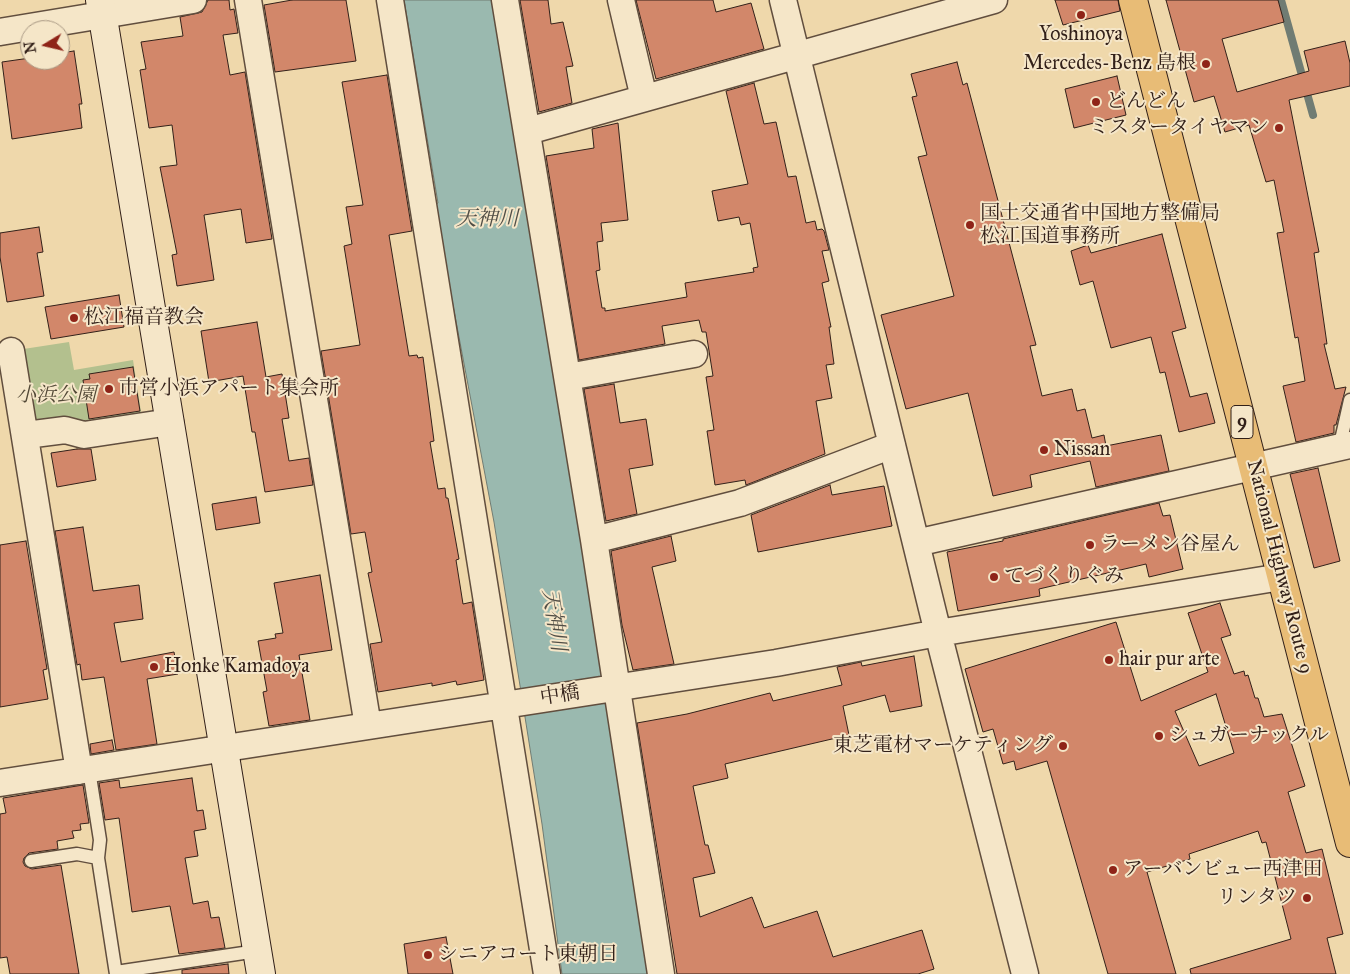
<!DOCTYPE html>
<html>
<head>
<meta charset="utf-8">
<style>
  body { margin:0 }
  #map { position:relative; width:1350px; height:974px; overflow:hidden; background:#efd8ab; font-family:"IM FELL Great Primer",serif }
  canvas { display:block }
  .north { position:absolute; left:20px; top:20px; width:50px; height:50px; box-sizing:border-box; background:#f5e6c8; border:1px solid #a79782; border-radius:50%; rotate:261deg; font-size:14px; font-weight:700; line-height:20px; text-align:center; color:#322019 }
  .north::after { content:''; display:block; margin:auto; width:18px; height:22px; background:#8f2418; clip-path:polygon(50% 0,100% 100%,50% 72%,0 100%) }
</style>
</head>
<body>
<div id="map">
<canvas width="1350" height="974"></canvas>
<div class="north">N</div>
</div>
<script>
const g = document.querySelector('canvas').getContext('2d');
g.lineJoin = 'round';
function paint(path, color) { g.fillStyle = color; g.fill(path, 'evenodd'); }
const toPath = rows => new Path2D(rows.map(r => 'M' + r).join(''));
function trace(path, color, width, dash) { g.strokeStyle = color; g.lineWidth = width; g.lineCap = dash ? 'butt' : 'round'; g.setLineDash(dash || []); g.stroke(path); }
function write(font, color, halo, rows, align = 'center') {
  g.font = font + ' "IM FELL Great Primer","Noto Serif JP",serif'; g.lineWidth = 4; g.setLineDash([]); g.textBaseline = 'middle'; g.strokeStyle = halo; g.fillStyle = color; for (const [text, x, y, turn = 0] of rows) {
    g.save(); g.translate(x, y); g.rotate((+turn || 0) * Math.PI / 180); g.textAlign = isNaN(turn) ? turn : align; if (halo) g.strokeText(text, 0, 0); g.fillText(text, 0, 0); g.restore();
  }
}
paint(toPath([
  [69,342,74,370,133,360,142,418,78,428,29,423,17,350]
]), '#b3c08e');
const water = toPath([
  [404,0,502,0,648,974,562,974,542,824,494,522,434,205,438,203,404,0]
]);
paint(water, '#9ab9af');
trace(water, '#707c73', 1);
trace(toPath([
  [1281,0,1313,115]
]), '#707c73', 8);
const building = toPath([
  [208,0,229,0,230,10,234,9,238,33,223,35,230,75,245,72,272,239,246,243,241,209,204,215,214,280,177,286,172,255,177,254,160,167,177,165,172,125,149,128,140,70,146,69,141,42,183,36,180,17,202,12,208,0],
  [292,0,346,0,356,61,275,72,264,5,292,0],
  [520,0,548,0,551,24,563,22,573,66,566,67,572,103,539,112,520,0],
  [636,0,713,0,716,12,751,3,764,49,656,79,636,0],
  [1055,0,1118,0,1120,11,1063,25,1055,0],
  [1166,0,1278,0,1284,22,1222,39,1237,92,1309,71,1304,51,1345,41,1350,63,1350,86,1289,100,1319,252,1314,253,1327,344,1324,344,1335,389,1346,387,1336,425,1334,425,1334,433,1296,442,1283,386,1305,381,1298,337,1295,338,1277,233,1284,232,1274,180,1266,182,1249,125,1225,132,1214,96,1194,102,1166,0],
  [74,51,82,104,79,104,82,128,12,139,2,62,30,58,30,60,60,60,60,53,74,51],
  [957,62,963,85,967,83,1036,345,1030,346,1042,396,1072,389,1077,411,1085,409,1092,438,1104,435,1106,446,1161,435,1169,471,1096,487,1090,461,1030,475,1032,487,993,496,968,393,906,409,881,315,954,296,918,157,927,155,912,97,917,96,911,74,957,62],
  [387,75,412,231,389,235,409,356,417,355,418,358,423,357,434,441,430,442,438,489,445,488,446,498,448,498,459,559,456,560,463,604,472,602,484,680,457,685,456,681,432,686,432,683,378,692,370,644,382,642,368,573,372,572,365,532,351,534,321,351,360,345,344,246,352,244,346,207,363,205,342,82,387,75],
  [1117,76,1126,115,1074,128,1065,89,1117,76],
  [754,83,764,124,776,122,788,177,796,176,806,223,815,221,817,230,822,229,824,231,829,250,822,251,829,281,822,283,831,327,829,327,834,364,826,365,832,398,816,401,825,454,746,485,745,480,715,485,707,431,714,430,706,377,713,376,706,332,702,332,699,320,662,326,665,344,579,360,546,156,594,148,592,129,618,123,628,220,601,223,603,241,597,242,600,270,596,271,602,308,605,308,605,311,687,297,685,283,754,272,753,268,758,267,750,223,741,225,739,217,718,221,712,191,748,184,726,91,754,83],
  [39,227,43,252,37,253,44,296,7,302,0,257,0,233,39,227],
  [1162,234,1186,328,1172,332,1190,397,1207,393,1215,423,1179,432,1165,372,1160,373,1151,337,1111,348,1093,281,1080,285,1071,251,1088,245,1091,253,1162,234],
  [119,295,124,327,51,339,45,307,119,295],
  [257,322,266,377,282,374,289,418,282,419,289,461,309,458,313,485,265,492,255,432,252,432,243,376,209,382,201,331,257,322],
  [133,367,140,411,89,419,83,380,90,379,89,374,133,367],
  [614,384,620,423,646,419,653,465,629,469,637,514,606,521,584,389,614,384],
  [77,449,91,449,96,480,57,487,51,453,77,449],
  [1318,468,1340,561,1314,568,1290,474,1318,468],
  [830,485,832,495,884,486,892,526,758,552,751,515,830,485],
  [256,497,260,523,216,530,212,504,256,497],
  [1159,503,1163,516,1170,515,1183,569,1149,577,1146,564,1039,589,1040,596,958,611,947,552,1003,541,1003,539,1159,503],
  [83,527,93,591,139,585,143,619,114,623,121,662,174,652,178,674,147,679,157,744,116,750,104,677,82,680,80,664,77,665,55,531,83,527],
  [671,536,676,561,652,567,674,664,633,670,622,625,611,551,671,536],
  [26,541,47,669,43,670,48,699,0,707,0,545,26,541],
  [320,575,332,650,299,655,310,720,269,726,263,692,267,691,258,641,276,638,275,634,283,633,274,583,320,575],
  [1220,603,1231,635,1221,638,1234,674,1244,671,1245,676,1248,675,1255,698,1258,698,1264,717,1282,714,1305,786,1288,792,1306,853,1322,849,1343,934,1327,938,1336,974,1191,974,1190,969,1291,939,1266,842,1262,843,1258,831,1189,854,1190,859,1147,872,1176,974,1108,974,1047,761,1016,770,1014,761,1003,764,993,729,983,732,965,669,1116,622,1141,701,1208,672,1188,613,1220,603],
  [1216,694,1234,753,1199,766,1175,711,1216,694],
  [914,656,922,706,890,712,885,695,843,706,849,735,725,764,728,778,693,786,705,845,708,845,715,873,693,878,700,917,752,897,764,928,817,911,833,957,922,930,934,969,918,974,677,974,637,723,687,714,770,693,773,701,842,685,837,667,861,662,862,666,914,656],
  [112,740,114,750,91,754,90,744,112,740],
  [192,778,197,811,203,810,206,829,194,831,198,856,185,858,193,904,208,901,211,918,219,917,225,948,179,954,170,906,132,912,119,818,105,820,99,783,119,780,120,788,192,778],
  [83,785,89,823,80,824,81,830,72,831,74,838,57,841,58,849,29,853,24,858,23,862,25,866,32,869,61,865,79,974,10,974,7,957,0,958,0,814,6,813,3,798,83,785],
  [446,937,453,974,408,974,404,944,446,937],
  [228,964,229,974,182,974,182,970,228,964]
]);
paint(building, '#d2876a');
trace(building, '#322019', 1);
const lane = toPath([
  [1343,447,1341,440,1350,400],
  [89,770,100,840,98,858,116,974],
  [31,861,77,854,98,858],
  [116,972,257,951]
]);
const street = toPath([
  [248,0,368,726],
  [390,0,547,974],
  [505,0,594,540,661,974],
  [621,0,644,98],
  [783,0,938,633,1025,974],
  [0,32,193,0],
  [528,131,994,0],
  [11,351,79,771],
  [568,377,694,354],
  [26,435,65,430,84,435,170,422],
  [594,540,740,503,892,445],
  [916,543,1350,445],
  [0,783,776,663,938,633,1281,577]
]);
const secondary = toPath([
  [100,0,261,974]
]);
const highway = toPath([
  [1133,0,1350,843]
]);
trace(lane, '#614e3e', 15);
trace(street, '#614e3e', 29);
trace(secondary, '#322019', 30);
trace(highway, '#322019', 30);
trace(lane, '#f5e6c8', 12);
trace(street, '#f5e6c8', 26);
trace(secondary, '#f5e6c8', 28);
trace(highway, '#e8bc76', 28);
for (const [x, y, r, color] of [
  [1081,15,5,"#8f2418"],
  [1206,64,5,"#8f2418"],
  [1096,102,5,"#8f2418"],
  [1279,128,5,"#8f2418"],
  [970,225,5,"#8f2418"],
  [74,318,5,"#8f2418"],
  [109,389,5,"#8f2418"],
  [1044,450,5,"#8f2418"],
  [1090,545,5,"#8f2418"],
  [994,577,5,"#8f2418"],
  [1109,660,5,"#8f2418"],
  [154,667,5,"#8f2418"],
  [1159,736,5,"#8f2418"],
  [1063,746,5,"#8f2418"],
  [1113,870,5,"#8f2418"],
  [1307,898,5,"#8f2418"],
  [428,955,5,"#8f2418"]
]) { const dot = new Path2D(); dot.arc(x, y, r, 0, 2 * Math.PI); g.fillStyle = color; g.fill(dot); trace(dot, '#f5e6c8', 2); }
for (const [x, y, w] of [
  [1242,422,22]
]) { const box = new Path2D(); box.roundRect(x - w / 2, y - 16.5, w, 33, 4); g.fillStyle = '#f5e6c8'; g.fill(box); trace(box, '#322019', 1); }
write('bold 19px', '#322019', null, [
  ["9",1242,422]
]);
write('20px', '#322019', '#f5e6c8', [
  ["Yoshinoya",1081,35,"center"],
  ["Mercedes-Benz 島根",1196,64,"right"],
  ["どんどん",1106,102],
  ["ミスタータイヤマン",1269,128,"right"],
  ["国土交通省中国地方整備局",980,214],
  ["松江国道事務所",980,237],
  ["松江福音教会",84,318],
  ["市営小浜アパート集会所",119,389],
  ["Nissan",1054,450],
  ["ラーメン谷屋ん",1100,545],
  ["てづくりぐみ",1004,577],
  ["hair pur arte",1119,660],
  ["Honke Kamadoya",164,667],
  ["シュガーナックル",1169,736],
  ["東芝電材マーケティング",1053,746,"right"],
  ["アーバンビュー西津田",1123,870],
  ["リンタツ",1297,898,"right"],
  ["シニアコート東朝日",438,955]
], 'left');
write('italic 20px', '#524836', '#f5e6c8', [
  ["小浜公園",56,396]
]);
write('20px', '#322019', '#f5e6c8', [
  ["National Highway Route 9",1279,567,76],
  ["中橋",560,696,-9]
]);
write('italic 21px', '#514e46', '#f5e6c8', [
  ["天神川",487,220],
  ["天神川",553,620,81]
]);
</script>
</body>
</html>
